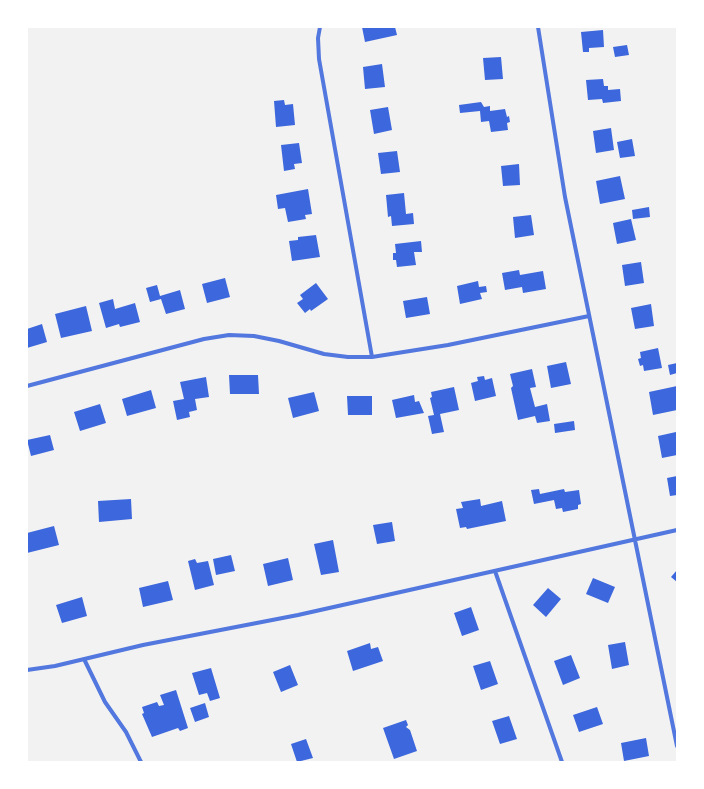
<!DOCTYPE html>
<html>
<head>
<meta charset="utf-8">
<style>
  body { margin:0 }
  #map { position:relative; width:704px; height:789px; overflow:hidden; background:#f2f2f2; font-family:"DM Sans",sans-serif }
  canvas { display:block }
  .frame { position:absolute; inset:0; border:28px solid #fff; pointer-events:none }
</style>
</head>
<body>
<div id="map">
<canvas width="704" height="789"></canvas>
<div class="frame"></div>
</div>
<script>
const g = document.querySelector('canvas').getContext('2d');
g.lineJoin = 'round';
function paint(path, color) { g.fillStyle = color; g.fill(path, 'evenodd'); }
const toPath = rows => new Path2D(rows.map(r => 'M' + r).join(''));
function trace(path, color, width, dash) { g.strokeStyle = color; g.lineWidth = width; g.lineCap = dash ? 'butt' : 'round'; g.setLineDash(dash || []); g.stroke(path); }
paint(toPath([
  [362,27,395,27,397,35,365,42],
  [603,30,604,47,589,48,589,52,583,52,581,32],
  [627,45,629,55,615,57,613,47],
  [501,57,503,79,485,80,483,58],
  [382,64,385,87,365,89,363,67],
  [603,79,604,86,608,86,608,90,620,89,621,101,603,103,602,99,588,100,586,80],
  [284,100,285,105,293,104,295,125,276,127,274,101],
  [481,102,484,107,490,106,490,111,505,109,507,117,509,116,510,122,507,123,508,130,491,132,489,121,481,122,480,111,460,113,459,105],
  [388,107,392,130,374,134,370,110],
  [611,128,614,150,596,153,593,131],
  [632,139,635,156,620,158,617,142],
  [299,143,302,163,294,164,295,169,284,171,281,145],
  [397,151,400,172,381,174,378,153],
  [519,164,520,185,503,186,501,166],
  [620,176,625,199,600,204,596,181],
  [308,189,312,214,305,215,306,219,288,222,285,208,278,209,276,195],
  [404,193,406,214,413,213,414,224,392,226,391,216,388,217,386,195],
  [649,207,650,217,633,219,632,210],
  [531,215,534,235,515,238,513,217],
  [631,219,636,240,617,244,613,223],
  [316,235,320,257,292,261,289,241,298,240,298,237],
  [421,241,422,252,414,252,416,265,397,267,396,260,393,260,393,253,396,253,395,244],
  [641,262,644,283,625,286,622,265],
  [519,270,520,275,543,271,546,289,523,293,522,287,505,290,502,273],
  [225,278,230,297,207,303,202,284],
  [478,281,479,287,486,286,487,292,480,293,482,299,460,304,457,286],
  [316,283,328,299,311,311,310,309,305,313,297,303,303,299,300,295],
  [157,285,160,296,180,290,185,309,166,314,161,299,150,302,146,288],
  [427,297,430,314,406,318,403,301],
  [113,299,115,309,135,303,140,322,120,327,119,324,106,328,99,303],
  [651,304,654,326,635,329,631,308],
  [86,306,92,331,61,338,55,314],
  [42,324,47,342,27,348,27,329],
  [658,348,662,368,644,371,643,365,640,366,638,359,641,358,640,352],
  [566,362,571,384,551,388,547,366],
  [677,363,677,373,670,375,668,365],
  [532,369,536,387,530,388,535,407,547,404,550,421,537,423,535,416,518,420,511,388,513,386,510,374],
  [229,375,258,375,259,394,230,394],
  [484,376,485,380,492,378,496,396,475,401,471,383,478,381,477,377],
  [206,377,209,397,195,399,197,410,189,412,190,417,177,420,173,401,184,399,180,382],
  [677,386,677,410,653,415,649,392],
  [454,387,459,410,440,414,444,432,432,434,428,416,434,415,430,398,432,397,431,392],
  [151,390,156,408,127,416,122,399],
  [314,392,319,411,293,418,288,398],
  [414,395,415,402,419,401,424,413,396,418,392,400],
  [347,396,372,396,372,415,348,415],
  [100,404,106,423,80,431,74,412],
  [574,421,575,430,555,433,554,424],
  [676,432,677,455,662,458,658,436],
  [50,435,54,450,31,456,27,440],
  [677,476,677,495,670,496,667,478],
  [539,489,540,494,564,489,565,492,579,490,581,504,578,505,578,509,563,512,562,508,556,509,554,500,534,504,531,490],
  [131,499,132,519,99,522,98,501],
  [480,499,481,506,502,501,506,521,467,529,466,527,460,528,456,509,463,508,461,502],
  [392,522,395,541,377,544,373,525],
  [54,526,59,545,27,553,27,533],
  [333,540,339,572,321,575,314,544],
  [231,555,235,571,216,575,213,559],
  [288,558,293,580,268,586,263,564],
  [195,559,197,563,208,561,214,585,195,590,188,561],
  [677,570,677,582,671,577],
  [593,578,615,587,608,603,586,594],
  [168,581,173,600,143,607,139,588],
  [548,588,561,599,546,617,533,605],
  [82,597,87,616,62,623,56,605],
  [471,607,479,630,462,636,454,613],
  [625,642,629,665,612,669,608,645],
  [370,643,371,649,378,647,383,661,353,671,347,651],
  [571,655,580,678,563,685,554,661],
  [490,661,498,684,481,690,473,666],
  [290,665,298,685,281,692,273,672],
  [211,668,220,698,210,701,207,693,199,695,192,673],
  [176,690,188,728,180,731,178,728,152,737,142,714,144,713,142,707,157,702,159,706,164,705,160,695],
  [205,703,209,717,195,722,190,708],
  [597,707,603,724,579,732,573,715],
  [509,716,517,739,500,744,492,721],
  [406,720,408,725,406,727,410,730,417,751,394,759,383,728],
  [646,738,649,756,624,761,621,743],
  [306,739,313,758,297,762,291,744]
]), '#3d67dc');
trace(toPath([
  [320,27,318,38,319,59,372,357],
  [538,27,565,197,677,746],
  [27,386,204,339,229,335,254,336,279,341,324,354,348,357,372,357,448,345,589,316],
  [495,571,562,762],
  [84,659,105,702,126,732,141,762],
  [27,670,55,666,143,645,298,615,677,530]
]), '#5277de', 4);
</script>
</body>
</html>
